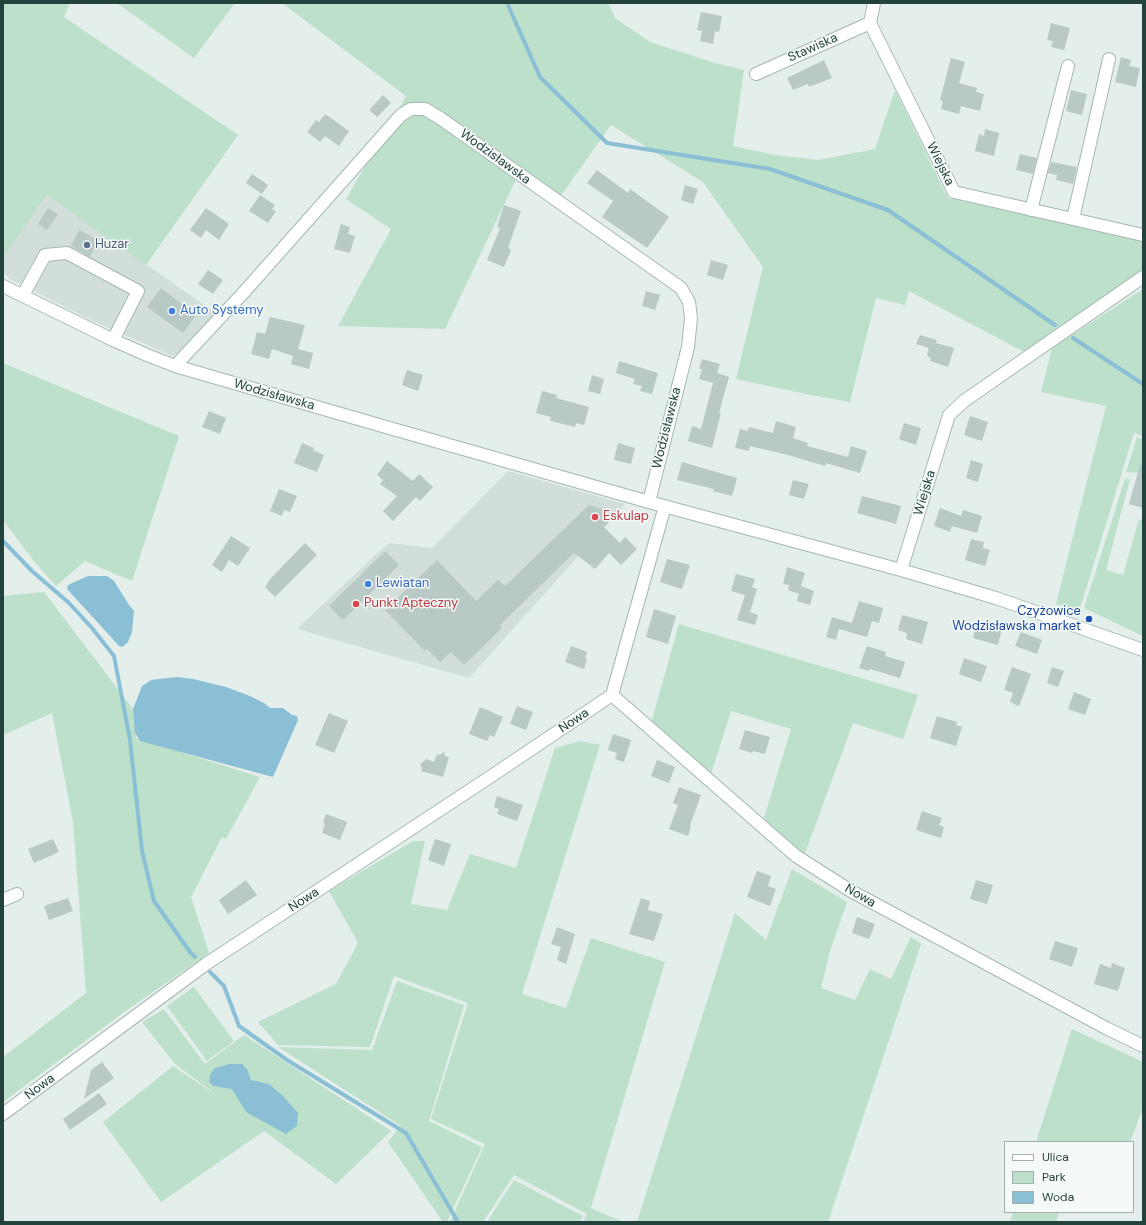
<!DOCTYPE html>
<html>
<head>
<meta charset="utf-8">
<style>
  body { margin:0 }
  #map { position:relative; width:1146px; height:1225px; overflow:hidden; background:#e4eeeb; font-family:"DM Sans",sans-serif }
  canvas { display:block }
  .frame { position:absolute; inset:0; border:4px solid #23413d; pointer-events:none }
  .legend { position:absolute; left:1004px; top:1141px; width:130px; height:72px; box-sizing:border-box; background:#f5faf9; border:1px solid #a1b0ae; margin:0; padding:5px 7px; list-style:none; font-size:12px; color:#23413d }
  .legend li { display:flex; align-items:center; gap:8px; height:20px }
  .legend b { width:20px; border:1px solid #a1b0ae }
</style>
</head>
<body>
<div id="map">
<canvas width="1146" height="1225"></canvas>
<div class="frame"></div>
<ul class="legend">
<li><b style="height:5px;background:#fff"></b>Ulica</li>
<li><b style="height:11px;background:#bde0cb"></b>Park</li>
<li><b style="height:11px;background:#8bbfd5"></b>Woda</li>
</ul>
</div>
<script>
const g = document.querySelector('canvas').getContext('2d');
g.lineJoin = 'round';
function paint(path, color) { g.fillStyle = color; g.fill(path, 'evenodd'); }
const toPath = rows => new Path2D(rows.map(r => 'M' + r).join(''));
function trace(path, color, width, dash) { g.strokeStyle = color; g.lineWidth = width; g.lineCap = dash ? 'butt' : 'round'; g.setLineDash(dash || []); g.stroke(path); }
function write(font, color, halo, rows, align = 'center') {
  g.font = font + ' "DM Sans",sans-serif'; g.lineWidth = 3; g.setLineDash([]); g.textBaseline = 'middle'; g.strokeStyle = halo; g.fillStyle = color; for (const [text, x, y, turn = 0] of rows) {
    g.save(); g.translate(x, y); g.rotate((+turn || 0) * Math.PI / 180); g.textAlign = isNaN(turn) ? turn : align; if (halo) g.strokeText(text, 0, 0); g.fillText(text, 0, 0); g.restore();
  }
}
paint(toPath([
  [47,195,217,314,181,352,172,356,95,322,10,279,3,272,3,256],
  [508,471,625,504,469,678,297,629,373,557,390,543,432,548]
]), '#d2deda');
paint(toPath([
  [3,3,70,3,64,17,238,135,146,265,47,195,3,257],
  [117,3,235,3,194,58],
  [282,3,608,3,615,18,650,42,715,63,744,70,733,146,775,155,818,160,875,149,895,90,948,198,1143,240,1143,270,1026,353,909,291,905,305,876,298,850,402,811,395,736,379,763,267,703,182,611,125,560,197,521,169,445,329,338,326,391,229,346,199,406,96],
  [1143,289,1143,436,1134,433,1079,612,1056,604,1106,406,1041,392,1052,348],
  [3,363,179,436,132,581,85,561,56,586,33,560,3,520],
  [1137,437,1143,440,1143,473,1126,472],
  [1125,479,1130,479,1106,570,1123,575,1139,519,1143,521,1143,636,1084,608],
  [44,592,133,709,136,738,260,777,226,839,222,837,191,897,209,953,127,1010,3,1102,3,1057,86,993,73,822,52,713,3,735,3,596],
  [679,624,918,695,903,739,853,723,804,856,763,821,791,729,731,711,711,774,651,723],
  [580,741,600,745,522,994,566,1008,591,938,665,962,591,1208,623,1222,583,1222,587,1214,514,1175,483,1222,450,1222,485,1144,431,1119,468,1003,394,976,370,1047,278,1045,258,1022,336,984,358,943,329,891,413,841,425,841,411,904,447,910,470,854,516,868,555,748],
  [792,869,847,902,830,951,821,988,855,1000,870,969,891,979,911,937,921,944,828,1222,637,1222,735,913,766,940],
  [397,981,464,1005,429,1121,482,1147,447,1222,443,1222,388,1142,401,1126,278,1047,372,1050],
  [194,987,234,1041,207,1061,167,1006],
  [164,1009,205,1064,244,1035,391,1131,336,1184,264,1131,161,1202,103,1122,173,1066,221,1098,175,1064,142,1022],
  [1072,1029,1143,1062,1143,1108,1130,1142,1036,1142],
  [514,1180,583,1216,580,1222,487,1222],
  [1013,1212,1059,1212,1056,1222,1010,1222]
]), '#bde0cb');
paint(toPath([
  [88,576,107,576,114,581,129,605,134,611,132,632,128,642,124,646,120,647,67,589,68,585],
  [177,677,193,679,226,687,250,696,264,703,270,708,283,708,292,715,297,716,298,720,273,777,140,741,135,733,133,709,142,686,151,680],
  [230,1064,242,1064,247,1069,251,1080,269,1084,284,1097,298,1113,297,1126,286,1134,246,1112,232,1089,213,1086,209,1082,210,1075,215,1068]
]), '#8bbfd5');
trace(toPath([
  [507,3,540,77,607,143,770,169,888,210,1055,325],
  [1073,338,1143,384],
  [3,541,32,571,69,603,92,628,114,656,130,740,142,851,154,901,190,952,195,957],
  [210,972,224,986,239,1026,287,1060,406,1133,458,1222]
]), '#8bbfd5', 4);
paint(toPath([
  [701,12,722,16,719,32,715,31,713,44,700,41,702,31,697,30],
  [1051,23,1070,28,1064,50,1051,47,1053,41,1047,40],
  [1121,57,1131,60,1129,66,1140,68,1136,87,1115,82],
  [951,58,965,62,959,83,977,88,976,92,984,94,980,111,961,106,959,114,941,109,943,101,940,100],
  [824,60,832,78,809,87,808,84,793,90,787,78],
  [1071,90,1087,94,1082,115,1066,111],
  [383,95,391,103,377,117,369,110],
  [325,114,349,131,339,146,325,136,320,142,307,132,316,120,319,122],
  [985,129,999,133,994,156,975,151,979,134,984,136],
  [1020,154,1037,158,1033,174,1016,170],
  [1051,162,1077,167,1073,184,1056,180,1057,175,1048,173],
  [597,170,628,193,630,189,669,217,647,248,602,217,613,201,587,183],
  [252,174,268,185,262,194,246,183],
  [685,185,698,189,693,204,681,200],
  [260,195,275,205,272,209,276,211,268,223,249,211],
  [504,205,521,211,508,248,511,250,504,267,487,260,500,228,497,227],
  [48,208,58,214,47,230,38,224],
  [206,208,229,224,219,240,206,230,201,238,190,230],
  [341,224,350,227,348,234,355,236,350,253,334,249],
  [79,230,99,240,90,257,71,246],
  [711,260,728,265,723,280,707,275],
  [208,270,223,280,213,294,198,284],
  [161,288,196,315,183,333,147,307],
  [646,291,660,295,655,310,642,306],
  [270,317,305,325,298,349,313,353,309,369,291,364,293,356,272,349,269,359,251,354,257,332,265,334],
  [920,335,937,340,936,343,954,348,948,367,930,361,931,358,927,356,929,348,916,344],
  [702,359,720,364,717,373,729,377,719,413,721,413,712,448,688,441,692,426,701,429,713,383,699,379,702,369,699,369],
  [619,361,658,373,652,394,640,391,642,386,633,384,635,379,616,373],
  [407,370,423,375,418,391,402,385],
  [592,375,604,379,600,394,588,391],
  [542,391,557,395,556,398,589,407,584,425,576,423,575,427,550,421,551,417,536,413],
  [209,411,226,418,220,434,202,427],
  [970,416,988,422,982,441,964,435],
  [776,421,796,427,793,438,808,443,807,446,848,457,851,446,867,451,860,473,826,463,825,466,788,455,750,446,749,451,735,448,740,429,748,431,749,427,773,433],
  [904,423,921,428,916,445,899,439],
  [302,443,314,448,313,450,324,455,317,472,294,463],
  [618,443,635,448,631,464,614,460],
  [971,460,983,464,978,482,966,478],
  [387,461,413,481,419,474,433,487,420,501,416,497,393,521,383,511,397,496,380,484,383,480,377,475],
  [682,462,737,478,732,496,713,491,714,489,677,480],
  [1140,465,1143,465,1143,508,1129,504],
  [793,480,809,484,804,499,789,495],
  [279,489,297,496,290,512,284,510,282,516,270,511],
  [862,496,901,506,896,524,857,513],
  [589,505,609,511,614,517,604,527,620,543,625,537,637,549,621,565,609,553,595,569,574,553,500,625,502,628,464,665,451,652,440,662,427,649,425,651,385,610,437,560,476,601,498,580,505,586],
  [940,508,961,516,963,510,982,516,977,533,952,526,950,532,934,526],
  [231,536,250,548,238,566,229,560,222,572,212,565],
  [971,539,984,542,983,548,990,550,985,566,965,560],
  [305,543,317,555,275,597,265,587,270,579],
  [385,551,399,565,343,620,329,606],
  [667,559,690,565,682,589,660,582],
  [787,567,805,573,801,586,814,591,810,605,797,601,799,594,788,590,789,585,783,584],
  [736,574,755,579,752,587,757,589,750,612,758,615,755,625,737,620,745,595,731,591],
  [859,601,883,608,879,623,872,621,867,637,839,629,836,640,826,637,832,617,852,623],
  [654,609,676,616,668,644,646,637],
  [902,615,928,622,922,644,906,639,907,633,898,630],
  [977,621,1002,628,998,645,973,638],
  [1021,632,1042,640,1037,654,1015,646],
  [571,646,587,652,585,658,587,659,584,669,565,662],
  [867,646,886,652,885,656,905,662,900,678,870,669,869,671,859,668],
  [964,658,987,666,981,682,959,674],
  [1012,667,1031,674,1019,706,1010,702,1013,693,1004,690],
  [1052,667,1064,671,1058,687,1047,683],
  [1074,692,1091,699,1085,715,1068,709],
  [517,706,533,712,526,730,510,724],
  [480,707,503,717,494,737,490,735,487,741,469,734],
  [329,713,348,721,334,753,315,745],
  [937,716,957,722,956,725,962,727,956,746,930,738],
  [745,730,770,737,765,754,753,751,752,753,739,749],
  [613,734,631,740,624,762,615,759,617,753,608,750],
  [444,752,445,756,449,757,443,777,421,771,422,768,420,764,427,759,434,762,437,754,440,755],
  [657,760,675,767,669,783,651,776],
  [679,787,701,795,690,825,691,826,688,836,669,829,678,805,673,803],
  [497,796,523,805,517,821,497,814,499,809,494,807],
  [922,811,942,818,939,825,944,827,941,838,916,830],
  [326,814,347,822,340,840,322,833,325,824,323,822],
  [53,839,59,852,34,863,28,849],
  [435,839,451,844,444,866,428,860],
  [757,871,771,876,768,886,776,889,770,906,747,897],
  [246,880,257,895,228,914,219,900],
  [976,880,993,885,987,904,970,899],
  [68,898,73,911,49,920,44,906],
  [641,898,650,901,648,910,663,914,654,941,629,934],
  [857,917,875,924,869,939,852,933],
  [557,927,575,934,566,964,557,960,561,947,551,944],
  [1055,941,1078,948,1072,967,1049,959],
  [1112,963,1125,968,1118,991,1094,984,1100,964,1111,968],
  [102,1062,114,1078,84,1099,91,1070],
  [99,1093,107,1104,70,1130,63,1119]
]), '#b9c9c5');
const minor = toPath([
  [874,3,870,23,954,192,1143,235],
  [756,74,870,23],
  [1031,210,1068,66],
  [1073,219,1109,59],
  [3,286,113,340,147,355,175,366,386,427,649,502,901,570,996,598,1143,650],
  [23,295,45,255,67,253,138,291,113,340],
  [175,366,245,291,401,115,411,109,425,109,440,118,681,288,689,302,691,318,688,347,649,502],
  [665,506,612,695,796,856,851,891,1106,1028,1143,1046],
  [901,570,949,415,964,401,1143,277],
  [3,900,17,894],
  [3,1114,206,964,493,775,612,695]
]);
trace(minor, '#a6b7b3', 14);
trace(minor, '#fff', 12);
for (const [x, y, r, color] of [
  [87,245,4,"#5c6f8a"],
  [172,311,4,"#3f7fe0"],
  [595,517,4,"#e0444e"],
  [368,584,4,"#3f7fe0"],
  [356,604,4,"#e0444e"],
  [1089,619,4,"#1a4fb4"]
]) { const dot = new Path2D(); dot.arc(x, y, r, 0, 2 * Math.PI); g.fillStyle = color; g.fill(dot); trace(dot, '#f5faf9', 1.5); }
write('13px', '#23413d', '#f5faf9', [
  ["Stawiska",813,48,-24],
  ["Wodzisławska",495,157,36],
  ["Wiejska",940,164,64],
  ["Wodzisławska",274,395,16],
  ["Wodzisławska",667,428,-76],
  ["Wiejska",925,493,-73],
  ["Nowa",574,721,-34],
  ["Nowa",860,896,30],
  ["Nowa",304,900,-33],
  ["Nowa",40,1087,-37]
]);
write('13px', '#4e5e75', '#f5faf9', [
  ["Huzar",95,245]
], 'left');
write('13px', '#366cbe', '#f5faf9', [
  ["Auto Systemy",180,311],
  ["Lewiatan",376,584]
], 'left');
write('13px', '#be3a42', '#f5faf9', [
  ["Eskulap",603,517],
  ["Punkt Apteczny",364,604]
], 'left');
write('13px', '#164399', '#f5faf9', [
  ["Czyżowice",1081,612],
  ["Wodzisławska market",1081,627]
], 'right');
</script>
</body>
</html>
